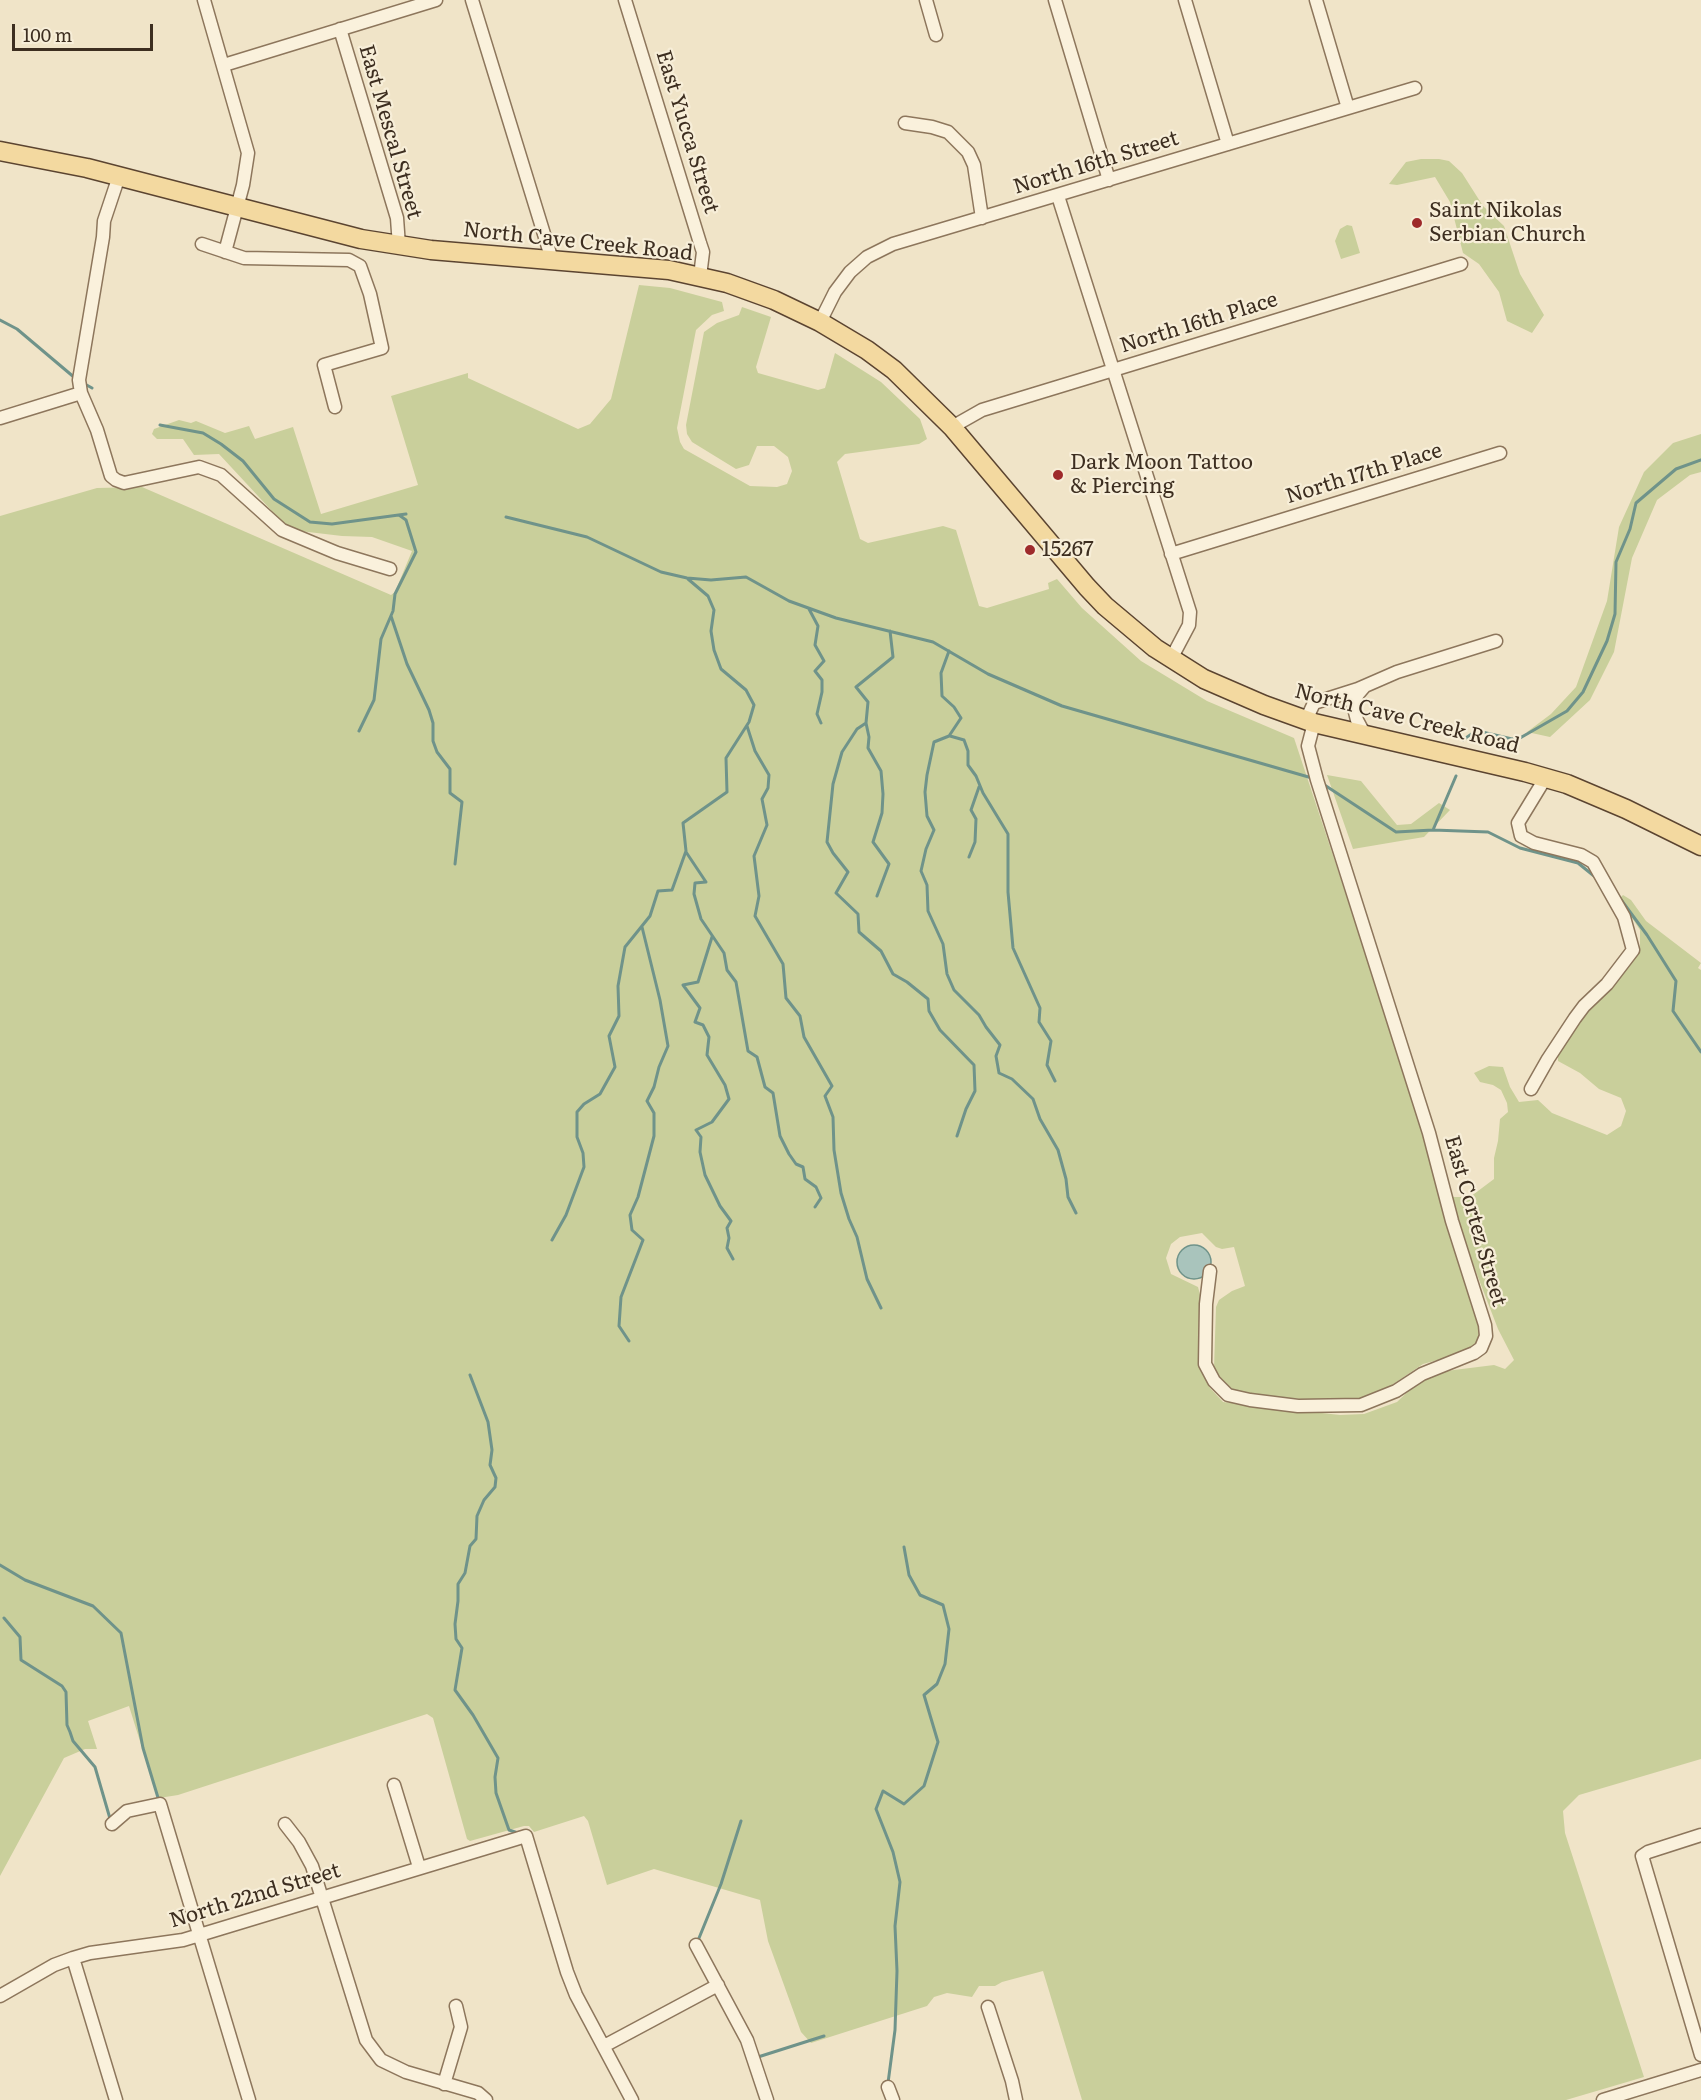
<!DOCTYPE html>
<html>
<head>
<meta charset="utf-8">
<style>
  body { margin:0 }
  #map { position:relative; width:1701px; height:2100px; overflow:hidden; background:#f0e4c8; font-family:Literata,serif }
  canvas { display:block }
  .scale { position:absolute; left:12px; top:24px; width:141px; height:27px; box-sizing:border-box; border:3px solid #3d2e20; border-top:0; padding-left:8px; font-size:18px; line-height:21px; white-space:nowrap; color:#3d2e20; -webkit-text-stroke:4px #f7eed8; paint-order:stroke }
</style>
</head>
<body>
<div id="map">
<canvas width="1701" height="2100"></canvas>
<div class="scale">100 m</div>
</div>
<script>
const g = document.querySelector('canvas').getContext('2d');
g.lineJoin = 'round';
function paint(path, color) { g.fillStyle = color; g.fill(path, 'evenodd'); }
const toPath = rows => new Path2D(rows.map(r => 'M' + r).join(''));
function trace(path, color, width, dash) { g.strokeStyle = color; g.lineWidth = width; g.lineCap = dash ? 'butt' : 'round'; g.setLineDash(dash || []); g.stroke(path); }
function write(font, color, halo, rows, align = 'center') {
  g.font = font + ' Literata,serif'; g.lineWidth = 4.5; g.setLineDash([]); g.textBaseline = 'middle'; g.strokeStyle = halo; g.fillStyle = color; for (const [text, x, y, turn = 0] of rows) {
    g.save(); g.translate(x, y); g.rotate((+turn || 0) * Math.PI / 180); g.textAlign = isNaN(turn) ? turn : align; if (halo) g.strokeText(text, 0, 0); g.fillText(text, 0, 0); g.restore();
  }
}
paint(toPath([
  [1421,159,1439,159,1449,161,1462,173,1483,206,1504,226,1520,274,1544,315,1532,333,1507,321,1499,292,1479,264,1463,253,1450,202,1435,177,1397,185,1389,184,1406,162],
  [1347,225,1352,226,1360,253,1341,259,1335,241,1340,229],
  [639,285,670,288,722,302,724,311,712,315,696,330,677,428,680,442,684,449,750,486,777,487,787,484,792,471,788,457,774,446,757,446,749,465,736,469,692,442,687,434,686,425,704,332,717,323,739,315,742,307,771,317,756,367,758,373,818,390,825,388,835,353,881,382,920,419,927,439,919,444,845,454,837,462,860,539,868,543,943,526,956,530,979,606,987,608,1049,589,1048,583,1057,579,1082,608,1141,661,1207,701,1294,738,1376,985,1430,1157,1447,1227,1480,1328,1480,1341,1467,1352,1423,1364,1380,1393,1351,1402,1236,1395,1222,1383,1214,1368,1216,1307,1219,1300,1232,1291,1245,1286,1234,1247,1222,1249,1216,1247,1202,1233,1180,1237,1171,1244,1166,1258,1171,1274,1198,1287,1203,1306,1202,1367,1210,1388,1223,1402,1340,1415,1364,1414,1397,1402,1420,1380,1446,1371,1494,1365,1505,1369,1514,1360,1498,1329,1456,1220,1453,1197,1470,1197,1494,1179,1494,1158,1498,1141,1500,1119,1508,1112,1507,1103,1501,1090,1493,1085,1480,1082,1474,1073,1489,1066,1503,1067,1510,1087,1519,1102,1538,1100,1552,1113,1607,1135,1621,1126,1626,1111,1621,1098,1599,1089,1580,1073,1558,1061,1558,1049,1586,1008,1607,992,1633,958,1640,946,1640,930,1623,904,1621,897,1623,895,1631,900,1646,921,1701,963,1698,968,1701,970,1701,1759,1579,1795,1563,1811,1565,1833,1644,2077,1566,2100,1082,2100,1043,1971,1002,1982,995,1986,979,1986,972,1997,947,1993,934,1997,927,2006,811,2043,801,2032,768,1941,760,1900,654,1869,607,1885,588,1821,584,1816,534,1832,529,1826,524,1826,470,1841,467,1839,433,1718,427,1714,178,1795,159,1798,153,1783,129,1706,88,1721,97,1749,85,1749,64,1758,0,1876,0,516,97,488,142,487,391,595,395,592,412,551,372,537,342,536,300,531,284,524,219,454,194,455,183,439,157,439,152,434,154,429,179,420,191,423,196,421,225,433,249,426,255,439,293,427,321,514,418,485,391,396,468,373,468,378,578,429,590,424,611,399],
  [1701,434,1701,472,1690,475,1657,500,1632,558,1614,652,1590,700,1550,737,1527,732,1551,714,1576,687,1607,601,1619,527,1644,472,1673,443],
  [1327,775,1361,781,1397,825,1411,824,1439,803,1450,810,1424,837,1353,849]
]), '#c9cf9b');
const water = toPath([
  '1177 1262a17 17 0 1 1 34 0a17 17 0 1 1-34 0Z'
]);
paint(water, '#a9c4bc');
trace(water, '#6f938a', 1.5);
trace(toPath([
  [0,320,17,329,75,378],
  [83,383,92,388],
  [160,425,203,433,221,444,243,461,274,499,310,522,332,524,406,514],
  [506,517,587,537,661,572,687,578,711,580,746,577,789,601,836,618,933,642,988,674,1062,706,1312,778],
  [809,609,818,626,815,645,824,661,815,671,822,680,822,692,817,714,821,723],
  [391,616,407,664,429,710,433,723,433,741,437,752,450,769,450,793,462,802,455,864],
  [890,631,893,657,856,687,868,702,866,723,857,729,842,752,833,784,827,842,833,853,848,872,836,893,858,914,859,932,881,951,893,974,907,982,928,999,929,1011,940,1030,974,1065,975,1091,966,1109,957,1136],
  [949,651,941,673,942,696,954,707,961,718,949,736,934,742,927,775,925,792,927,816,934,830,926,849,921,871,927,885,928,911,943,944,947,974,954,990,979,1015,986,1027,1000,1045,996,1056,999,1073,1012,1079,1033,1099,1040,1119,1058,1150,1066,1179,1068,1197,1076,1213],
  [866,723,869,737,868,748,881,771,883,794,882,813,873,842,889,864,877,896],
  [747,726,755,751,769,775,768,788,762,799,767,825,754,856,759,896,755,916,783,964,786,998,800,1016,804,1037,832,1086,825,1096,833,1117,834,1150,841,1193,849,1219,857,1237,867,1279,881,1308],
  [359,731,374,700,381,639,393,611,395,594,416,552,406,520,399,515],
  [950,736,964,740,968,751,968,765,976,776,983,793,1008,834,1008,892,1013,948,1040,1008,1039,1022,1051,1041,1047,1065,1055,1081],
  [1463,740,1473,733,1478,731,1512,739,1520,738,1567,711,1583,692,1607,641,1615,614,1616,562,1630,529,1636,503,1676,469,1701,460],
  [1323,784,1396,832,1433,830,1488,832,1520,848,1578,863,1594,876],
  [1433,830,1456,776],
  [686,852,706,882,695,883,694,894,701,919,724,953,727,970,736,982,748,1051,757,1057,765,1087,773,1093,780,1136,789,1154,796,1164,803,1167,805,1179,816,1187,821,1198,815,1207],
  [969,857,975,842,976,819,971,810,979,787],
  [1619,897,1647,935,1676,981,1673,1011,1701,1052],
  [712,937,698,982,683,985,700,1008,695,1022,703,1025,709,1037,707,1055,725,1085,729,1099,712,1122,696,1130,701,1137,700,1152,705,1175,720,1206,731,1221,727,1228,729,1238,727,1248,733,1259],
  [552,1240,566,1215,584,1167,583,1153,577,1137,577,1112,584,1104,600,1094,615,1067,609,1036,619,1016,618,986,625,947,650,916,658,891,672,890,686,851,683,823,727,792,726,758,749,722,754,705,746,690,721,669,714,650,711,631,714,610,708,596,688,579],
  [629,1341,619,1326,621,1297,643,1240,632,1230,630,1215,638,1197,654,1136,654,1113,647,1101,654,1087,659,1067,668,1046,660,1000,642,927],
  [470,1375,488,1422,492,1450,490,1465,496,1478,495,1487,484,1500,477,1516,476,1539,470,1546,465,1573,458,1584,458,1601,455,1624,456,1639,462,1648,455,1690,473,1715,498,1758,495,1777,496,1793,509,1830,518,1833],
  [0,1565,25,1580,93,1606,121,1633,143,1748,159,1801],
  [4,1618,20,1637,21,1660,62,1686,66,1692,67,1725,70,1732,73,1741,95,1767,111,1822],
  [697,1943,721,1884,741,1821],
  [758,2057,824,2036],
  [888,2083,895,2030,897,1971,895,1926,900,1882,893,1852,876,1809,883,1791,904,1804,924,1786,938,1742,924,1695,937,1684,945,1664,949,1629,943,1605,920,1595,909,1575,904,1547]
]), '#6f938a', 3);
const minor = toPath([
  [204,0,248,153,243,185,225,252],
  [472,0,552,260],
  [625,0,700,243,703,252,700,276],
  [926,0,936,35],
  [1055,0,1109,180],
  [1185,0,1228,144],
  [1316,0,1348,108],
  [340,29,397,218,399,246],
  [224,65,436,0],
  [905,123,932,127,948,132,968,152,974,165,982,218],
  [119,176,104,221,103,237,79,380,81,393,97,430,111,476,116,480,124,483,199,467,221,475,282,530,337,553,390,569],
  [1058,196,1190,612,1189,625,1171,659],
  [202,244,244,258,349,260,360,266,370,294,382,348,324,365,335,407],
  [820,322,835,292,850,272,867,257,893,244,1415,88],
  [0,418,81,393],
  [952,427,982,410,1461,264],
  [1171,554,1500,453],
  [1364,687,1358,694,1353,704,1357,720,1365,735],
  [1306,720,1314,703,1358,689,1397,672,1496,641],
  [1531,1089,1548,1059,1575,1018,1584,1006,1607,984,1633,950,1624,917,1593,862,1581,855,1534,843,1521,836,1518,823,1546,777],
  [1210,1271,1206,1304,1205,1364,1214,1381,1228,1395,1250,1400,1298,1406,1361,1405,1396,1391,1422,1374,1474,1353,1481,1348,1486,1336,1485,1325,1452,1221,1429,1133,1317,780,1308,746,1314,723],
  [394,1785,419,1867],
  [112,1824,127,1811,160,1804,249,2100],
  [285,1824,299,1842,312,1866,366,2040,381,2060,406,2072,478,2093,486,2100],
  [1701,1835,1648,1852,1642,1856,1701,2055],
  [696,1945,747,2040,767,2100],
  [73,1958,116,2100],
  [0,1996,54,1965,73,1958,90,1953,183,1940,526,1836,567,1972,576,1995,632,2100],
  [988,2007,1012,2081,1016,2100],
  [604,2046,718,1985],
  [444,2084,461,2027,456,2006],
  [888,2087,893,2100],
  [1603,2100,1701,2070]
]);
const primary = toPath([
  [0,151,87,168,361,239,431,250,669,270,727,283,774,300,820,322,867,350,894,370,952,427,1087,587,1105,606,1155,648,1204,679,1264,705,1314,723,1525,772,1567,784,1626,809,1701,846]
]);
trace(minor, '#8d765c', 15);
trace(primary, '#5b4430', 21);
trace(minor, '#faf1dc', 12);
trace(primary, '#f3d9a0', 18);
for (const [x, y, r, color] of [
  [1417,223,6,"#9e2a2b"],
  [1058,475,6,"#9e2a2b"],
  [1030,550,6,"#9e2a2b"]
]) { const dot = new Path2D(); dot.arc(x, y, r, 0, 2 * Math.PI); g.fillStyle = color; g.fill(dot); trace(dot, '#f7eed8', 2); }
write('21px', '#3d2e20', '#f7eed8', [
  ["East Mescal Street",390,132,74],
  ["East Yucca Street",687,132,73],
  ["North 16th Street",1096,163,-17],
  ["North Cave Creek Road",578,242,6],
  ["North 16th Place",1199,323,-17],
  ["North 17th Place",1364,474,-17],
  ["North Cave Creek Road",1407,719,14],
  ["East Cortez Street",1475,1221,74],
  ["North 22nd Street",255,1896,-17]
]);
write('21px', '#3d2e20', '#f7eed8', [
  ["Saint Nikolas",1429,211],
  ["Serbian Church",1429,235],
  ["Dark Moon Tattoo",1070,463],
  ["& Piercing",1070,487],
  ["15267",1042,550]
], 'left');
</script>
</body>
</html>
